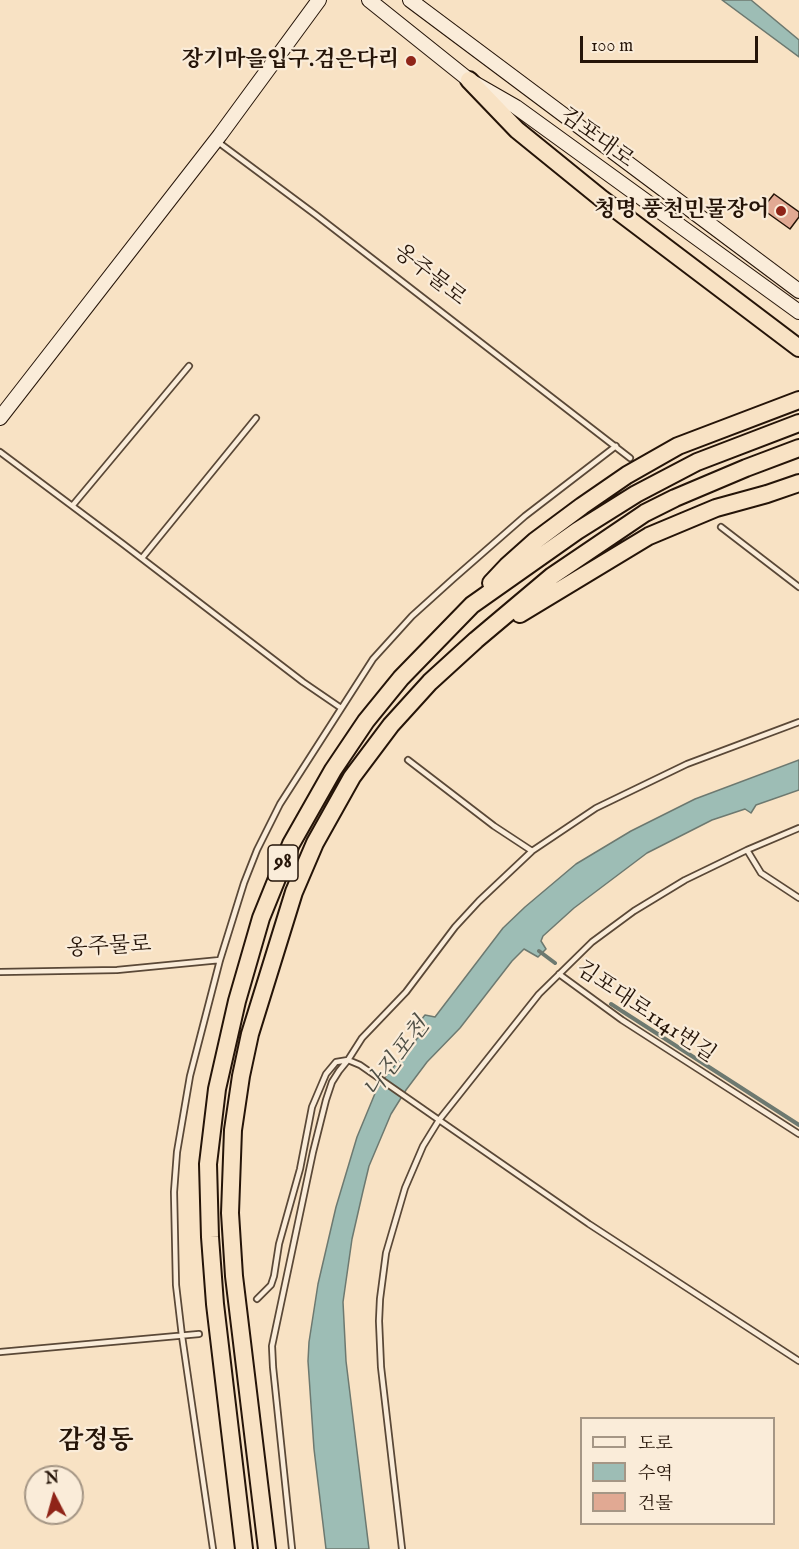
<!DOCTYPE html>
<html>
<head>
<meta charset="utf-8">
<style>
  body { margin:0 }
  #map { position:relative; width:799px; height:1549px; overflow:hidden; background:#f8e2c4; font-family:"IM FELL English","Noto Serif KR",serif }
  canvas { display:block }
  .legend { position:absolute; left:580px; top:1417px; width:195px; height:108px; box-sizing:border-box; background:#faecd9; border:2px solid #a59685; margin:0; padding:8px 10px; list-style:none; font-size:18px; color:#251408 }
  .legend li { display:flex; align-items:center; gap:12px; height:30px }
  .legend b { width:30px; border:2px solid #a59685 }
  .north { position:absolute; left:24px; top:1465px; width:60px; height:60px; box-sizing:border-box; background:#faecd9; border:2px solid #a59685; border-radius:50%; rotate:354deg; font-size:16px; font-weight:700; line-height:24px; text-align:center; color:#251408 }
  .north::after { content:''; display:block; margin:auto; width:21px; height:27px; background:#8f2418; clip-path:polygon(50% 0,100% 100%,50% 72%,0 100%) }
  .scale { position:absolute; left:580px; top:36px; width:178px; height:27px; box-sizing:border-box; border:3px solid #251408; border-top:0; padding-left:8px; font-size:18px; line-height:21px; white-space:nowrap; color:#251408; -webkit-text-stroke:4px #faecd9; paint-order:stroke }
</style>
</head>
<body>
<div id="map">
<canvas width="799" height="1549"></canvas>
<ul class="legend">
<li><b style="height:8px;background:#faecd9"></b>도로</li>
<li><b style="height:16px;background:#9dbdb5"></b>수역</li>
<li><b style="height:16px;background:#e1a993"></b>건물</li>
</ul>
<div class="north">N</div>
<div class="scale">100 m</div>
</div>
<script>
const g = document.querySelector('canvas').getContext('2d');
g.lineJoin = 'round';
function paint(path, color) { g.fillStyle = color; g.fill(path, 'evenodd'); }
const toPath = rows => new Path2D(rows.map(r => 'M' + r).join(''));
function trace(path, color, width, dash) { g.strokeStyle = color; g.lineWidth = width; g.lineCap = dash ? 'butt' : 'round'; g.setLineDash(dash || []); g.stroke(path); }
function write(font, color, halo, rows, align = 'center') {
  g.font = font + ' "IM FELL English","Noto Serif KR",serif'; g.lineWidth = 4.5; g.setLineDash([]); g.textBaseline = 'middle'; g.strokeStyle = halo; g.fillStyle = color; for (const [text, x, y, turn = 0] of rows) {
    g.save(); g.translate(x, y); g.rotate((+turn || 0) * Math.PI / 180); g.textAlign = isNaN(turn) ? turn : align; if (halo) g.strokeText(text, 0, 0); g.fillText(text, 0, 0); g.restore();
  }
}
const water = toPath([
  [722,0,751,0,799,40,799,57,722,0],
  [799,760,799,790,756,805,751,813,745,809,712,820,647,853,574,908,543,936,541,941,546,949,538,957,524,949,512,961,460,1028,427,1062,406,1090,391,1114,369,1166,363,1191,352,1239,343,1302,346,1361,369,1549,326,1549,314,1449,308,1361,309,1342,318,1284,336,1207,357,1137,376,1091,386,1076,426,1028,426,1025,421,1020,425,1015,435,1017,503,928,525,907,576,864,631,831,695,799,799,760]
]);
paint(water, '#9dbdb5');
trace(water, '#6d7970', 1.5);
trace(toPath([
  [539,951,555,963],
  [611,1004,799,1125]
]), '#6d7970', 4);
const building = toPath([
  [774,194,799,212,799,217,790,229,762,209,774,194]
]);
paint(building, '#e1a993');
trace(building, '#251408', 1.5);
const lane = toPath([
  [218,142,316,215,630,458],
  [0,452,123,544,303,682,341,708],
  [73,505,189,366],
  [721,527,799,587],
  [142,558,256,418],
  [408,760,494,826,532,851],
  [747,850,761,873,799,898],
  [0,972,117,970,220,960],
  [559,974,622,1020,799,1134],
  [257,1299,271,1285,274,1276,279,1244,300,1169,312,1107,326,1074,336,1062,348,1060,362,1038,406,992,455,927,479,901,532,851,596,808,687,764,799,722],
  [0,1352,199,1334],
  [213,1549,182,1336,176,1285,174,1192,177,1152,190,1076,220,960,244,883,257,850,280,804,373,659,412,616,453,579,525,516,616,446],
  [292,1549,273,1367,272,1346,313,1152,326,1100,332,1082,339,1071,348,1060,360,1065,439,1120,539,994,592,942,634,911,685,880,747,850,799,828],
  [402,1549,381,1367,379,1321,380,1299,386,1253,405,1188,423,1146,439,1120,589,1224,799,1361]
]);
const secondary = toPath([
  [369,0,469,80,516,107,799,312],
  [410,0,799,291],
  [0,418,220,135,319,0]
]);
const highway = toPath([
  [469,80,517,130,602,199,799,348],
  [491,583,507,566,535,541,582,506,627,475,678,446,799,400],
  [520,614,649,536,716,508,767,494,799,483],
  [244,1549,215,1304,210,1237,208,1164,217,1089,237,1001,261,918,291,844,333,770,366,721,401,678,472,605,577,531,636,494,697,462,799,423],
  [267,1549,234,1276,230,1213,233,1130,241,1076,250,1034,294,892,315,843,352,777,391,725,430,682,476,640,552,576,645,513,675,498,746,468,799,448]
]);
trace(lane, '#5a4837', 8);
trace(secondary, '#251408', 16);
trace(highway, '#251408', 20);
trace(lane, '#faecd9', 4.5);
trace(secondary, '#faecd9', 14);
trace(highway, '#f8e2c4', 16);
for (const [x, y, r, color] of [
  [411,61,6,"#8f2418"],
  [781,211,6,"#8f2418"]
]) { const dot = new Path2D(); dot.arc(x, y, r, 0, 2 * Math.PI); g.fillStyle = color; g.fill(dot); trace(dot, '#faecd9', 2); }
for (const [x, y, w] of [
  [283,863,30]
]) { const box = new Path2D(); box.roundRect(x - w / 2, y - 18, w, 36, 4.5); g.fillStyle = '#faecd9'; g.fill(box); trace(box, '#251408', 1.5); }
write('bold 21px', '#251408', null, [
  ["98",283,863]
]);
write('bold 22px', '#251408', '#faecd9', [
  ["장기마을입구.검은다리",399,61],
  ["청명 풍천민물장어",769,211]
], 'right');
write('22px', '#251408', '#faecd9', [
  ["김포대로",596,139,36],
  ["옹주물로",429,276,38],
  ["옹주물로",109,948,-3],
  ["김포대로1141번길",645,1013,34]
]);
write('italic 24px', '#4f4f45', '#faecd9', [
  ["나진포천",398,1059,-53]
]);
write('bold 26px', '#251408', '#faecd9', [
  ["감정동",96,1443]
]);
</script>
</body>
</html>
